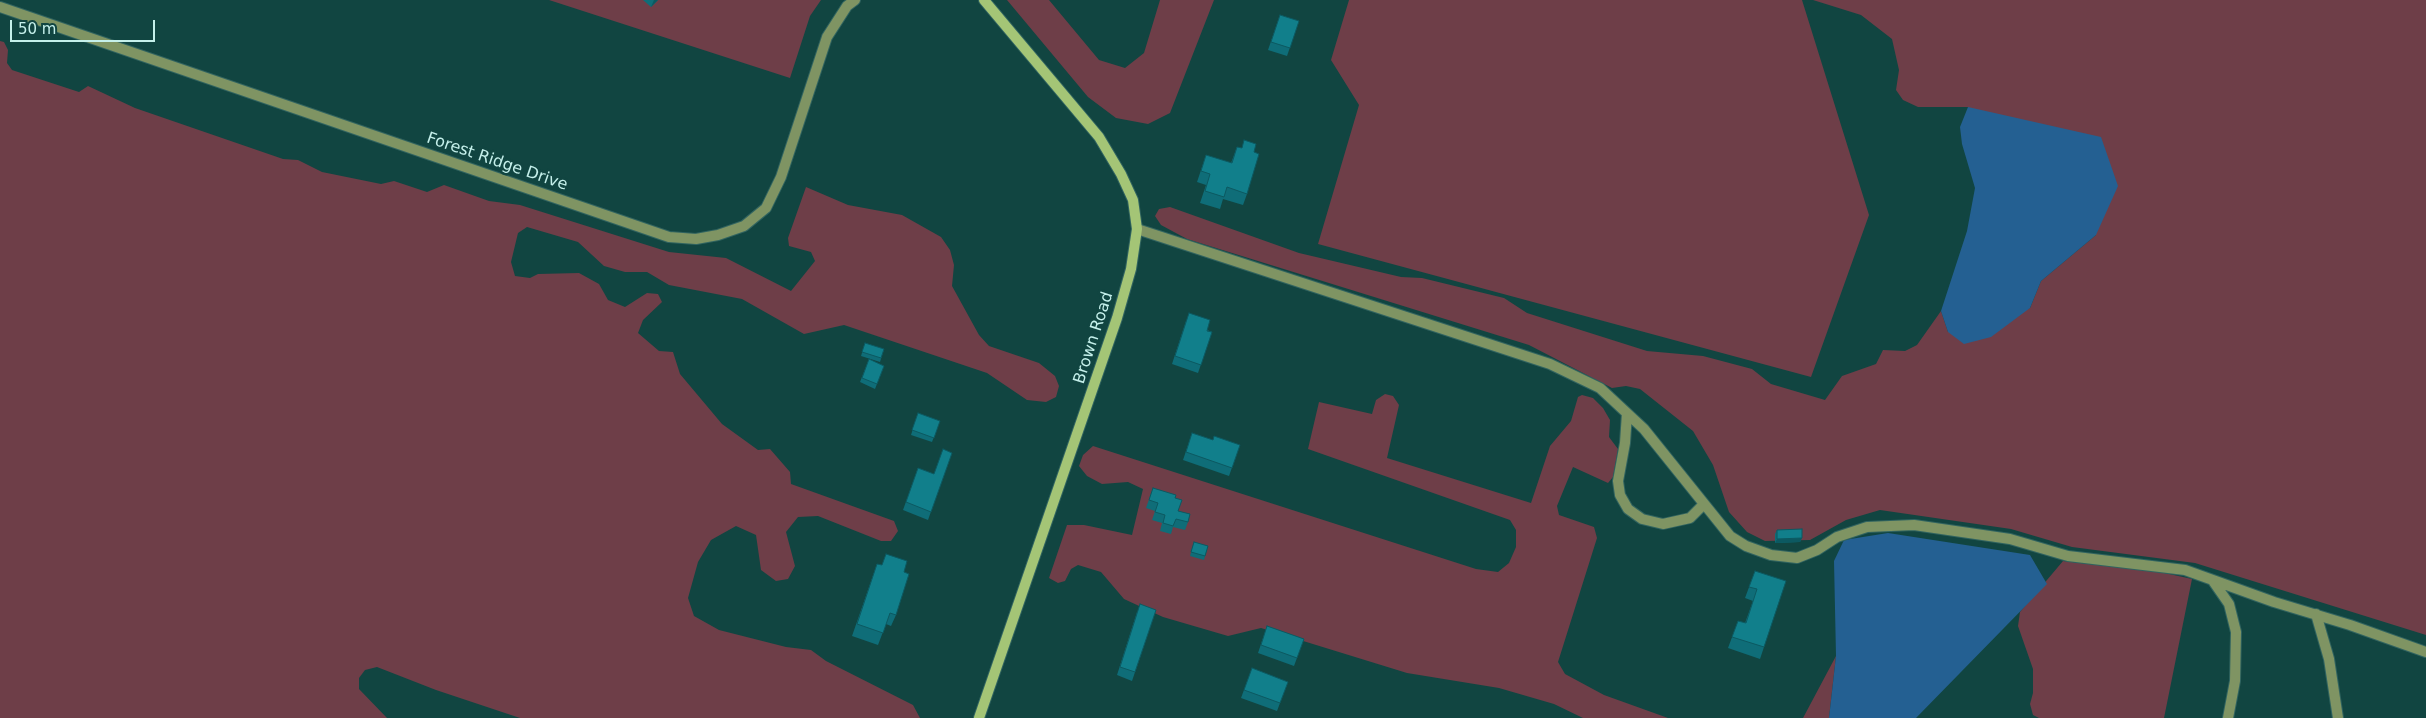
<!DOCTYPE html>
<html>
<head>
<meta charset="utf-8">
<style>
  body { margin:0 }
  #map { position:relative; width:2426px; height:718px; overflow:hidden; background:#114541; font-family:"DejaVu Sans",sans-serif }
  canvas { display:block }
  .scale { position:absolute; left:10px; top:20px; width:145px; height:22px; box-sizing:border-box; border:2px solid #c5f0eb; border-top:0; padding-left:6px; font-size:15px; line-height:18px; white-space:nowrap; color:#c5f0eb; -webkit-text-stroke:4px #114541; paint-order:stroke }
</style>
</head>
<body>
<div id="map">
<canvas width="2426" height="718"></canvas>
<div class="scale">50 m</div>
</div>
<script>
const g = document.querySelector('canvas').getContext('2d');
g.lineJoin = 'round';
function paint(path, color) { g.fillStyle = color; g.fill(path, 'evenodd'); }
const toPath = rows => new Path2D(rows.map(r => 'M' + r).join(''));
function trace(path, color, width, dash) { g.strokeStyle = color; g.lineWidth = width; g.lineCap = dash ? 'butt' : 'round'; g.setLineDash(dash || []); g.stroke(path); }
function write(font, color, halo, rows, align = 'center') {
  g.font = font + ' "DejaVu Sans",sans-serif'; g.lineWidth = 5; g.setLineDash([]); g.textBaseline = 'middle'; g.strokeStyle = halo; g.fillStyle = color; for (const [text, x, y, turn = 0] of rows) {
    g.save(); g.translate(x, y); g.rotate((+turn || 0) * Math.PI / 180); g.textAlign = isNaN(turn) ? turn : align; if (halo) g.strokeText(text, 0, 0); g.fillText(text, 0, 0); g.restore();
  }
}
paint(toPath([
  [549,0,821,0,810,16,790,78],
  [1007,0,1049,0,1099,60,1125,68,1144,53,1160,0,1214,0,1170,113,1148,124,1116,118,1088,97],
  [1349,0,1802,0,1869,215,1811,377,1318,244,1359,105,1331,60],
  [1813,0,2426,0,2426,635,2195,563,2072,547,2011,529,1880,510,1846,520,1810,540,1765,541,1747,532,1729,512,1713,465,1693,431,1640,389,1626,386,1612,388,1529,345,1187,239,1161,225,1155,216,1159,209,1170,207,1299,253,1401,277,1422,278,1504,298,1527,313,1647,351,1703,356,1752,369,1771,384,1825,400,1842,376,1876,364,1883,350,1905,351,1917,345,1941,311,1948,332,2030,308,2041,281,2096,235,1968,107,1918,107,1903,100,1896,90,1899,70,1892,39,1861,15],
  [0,41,4,42,8,50,7,63,12,70,79,92,88,86,135,108,283,159,298,160,322,172,381,184,394,181,427,192,444,185,489,201,520,205,669,252,726,258,791,291,815,261,811,252,789,246,788,238,806,187,848,205,902,215,941,237,950,250,954,265,952,286,979,335,989,346,1039,363,1055,376,1059,386,1056,397,1046,402,1027,400,987,373,844,325,804,334,742,299,669,285,647,272,625,272,604,266,578,242,527,227,518,233,511,262,515,276,530,278,538,274,579,273,599,284,608,300,625,307,647,293,658,294,662,302,643,320,638,333,659,351,673,352,680,374,722,424,758,450,770,449,790,472,791,484,894,521,898,531,891,541,881,541,818,516,798,517,786,532,795,566,788,579,776,581,761,570,756,535,736,526,711,540,698,562,688,598,694,616,719,630,786,647,811,650,826,661,913,705,920,718,520,718,436,690,377,667,365,670,359,678,359,689,387,718,0,718],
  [1385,394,1393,396,1399,405,1387,458,1531,503,1550,446,1571,421,1578,397,1582,395,1593,398,1603,408,1610,420,1609,437,1618,449,1613,477,1608,483,1573,467,1557,506,1559,515,1594,527,1597,538,1558,662,1565,674,1604,695,1668,718,1583,718,1554,704,1499,688,1407,673,1261,628,1228,636,1163,617,1124,599,1101,572,1078,565,1071,569,1065,581,1058,583,1049,578,1067,525,1084,525,1132,535,1143,489,1128,482,1102,484,1087,476,1079,466,1083,455,1093,446,1476,569,1498,572,1509,563,1516,547,1516,530,1510,520,1308,449,1319,402,1372,414,1376,400],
  [2063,561,2160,572,2192,579,2164,718,2039,718,2033,715,2030,704,2033,693,2033,669,2018,626,2020,612],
  [1836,656,1829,718,1803,718]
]), '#6e3e48');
paint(toPath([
  [1968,107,2101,137,2118,186,2096,235,2041,281,2030,308,1991,337,1964,344,1948,332,1941,311,1967,231,1975,188,1962,144,1960,127],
  [1888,533,2030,555,2047,584,1916,718,1829,718,1836,656,1834,561,1844,540]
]), '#246092');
const lane = toPath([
  [1137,229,1550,364,1600,388,1644,429,1730,536,1746,546,1771,555,1797,558,1817,550,1837,537,1867,527,1914,525,2010,539,2068,556,2185,570,2274,602,2350,625,2426,652],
  [1627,413,1625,443,1618,481,1620,495,1628,509,1642,519,1663,524,1690,518,1703,505],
  [2213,581,2229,604,2236,632,2235,681,2228,718],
  [2316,614,2329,659,2338,718]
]);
const street = toPath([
  [0,7,669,237,696,239,718,235,744,226,766,208,781,177,827,37,847,6,855,0]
]);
const secondary = toPath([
  [979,718,1117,318,1131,269,1137,229,1133,200,1121,174,1099,137,984,0]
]);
trace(lane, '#316460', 12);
trace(street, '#316460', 12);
trace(secondary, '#316460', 12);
trace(lane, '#7f9463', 10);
trace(street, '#7f9463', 10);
trace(secondary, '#a4c576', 10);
paint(toPath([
  [643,0,658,0,651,7],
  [1280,15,1299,21,1287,56,1268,50],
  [1237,147,1254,152,1247,194,1243,205,1223,199,1220,209,1200,203,1206,185,1197,182,1206,155,1231,163],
  [1186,321,1212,332,1198,373,1172,364],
  [865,343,884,349,880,362,861,356],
  [869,359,884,366,875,389,860,382],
  [918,413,940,421,932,442,911,435],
  [1192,433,1213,440,1240,445,1229,476,1183,460],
  [952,453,928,520,903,510,918,468,934,474],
  [1153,488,1175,498,1178,511,1188,522,1185,530,1173,527,1171,534,1160,531,1162,523,1152,520,1155,511,1146,508],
  [1777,530,1802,538,1800,542,1775,543,1775,534],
  [1194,542,1208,546,1204,560,1190,556],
  [877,564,904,572,896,615,891,626,886,624,878,645,852,636],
  [1755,571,1764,647,1760,659,1728,648,1738,621,1745,623,1753,601,1745,598],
  [1156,610,1132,681,1117,675,1137,612],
  [1267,626,1304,639,1294,666,1258,653],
  [1252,668,1288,682,1277,711,1241,698]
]), '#0f6d78');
paint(toPath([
  [654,0,658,0,651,7],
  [1802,538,1800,542,1775,543,1777,539]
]), '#0c5961');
const building = toPath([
  [1280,15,1299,21,1290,48,1271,42,1280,15],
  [1244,140,1256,144,1254,152,1259,154,1247,194,1227,187,1224,197,1205,191,1210,174,1201,171,1206,155,1232,163,1237,147,1242,148,1244,140],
  [1189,313,1210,320,1207,331,1212,332,1201,365,1175,356,1189,313],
  [865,343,884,349,881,358,862,352,865,343],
  [869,359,884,366,877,384,862,378,869,359],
  [918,413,940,421,934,438,912,430,918,413],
  [1192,433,1213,440,1214,436,1240,445,1232,468,1186,452,1192,433],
  [943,449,952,453,931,512,906,502,918,468,934,474,943,449],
  [1153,488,1176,495,1175,498,1182,500,1178,511,1190,514,1188,522,1176,519,1173,526,1163,523,1165,515,1155,512,1158,503,1149,500,1153,488],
  [1802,529,1802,538,1777,539,1777,530,1802,529],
  [1194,542,1208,546,1205,556,1191,552,1194,542],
  [886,554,907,561,904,572,909,574,896,615,890,613,883,633,857,624,877,564,882,565,886,554],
  [1755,571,1786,581,1764,647,1732,637,1738,621,1746,623,1757,589,1749,587,1755,571],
  [1140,604,1156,610,1135,672,1120,667,1140,604],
  [1267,626,1304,639,1297,658,1261,645,1267,626],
  [1252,668,1288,682,1280,703,1244,690,1252,668]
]);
paint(building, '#117f8b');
trace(building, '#0c5961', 1);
write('16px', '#c5f0eb', '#114541', [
  ["Forest Ridge Drive",497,162,19],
  ["Brown Road",1094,338,-72]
]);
</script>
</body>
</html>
